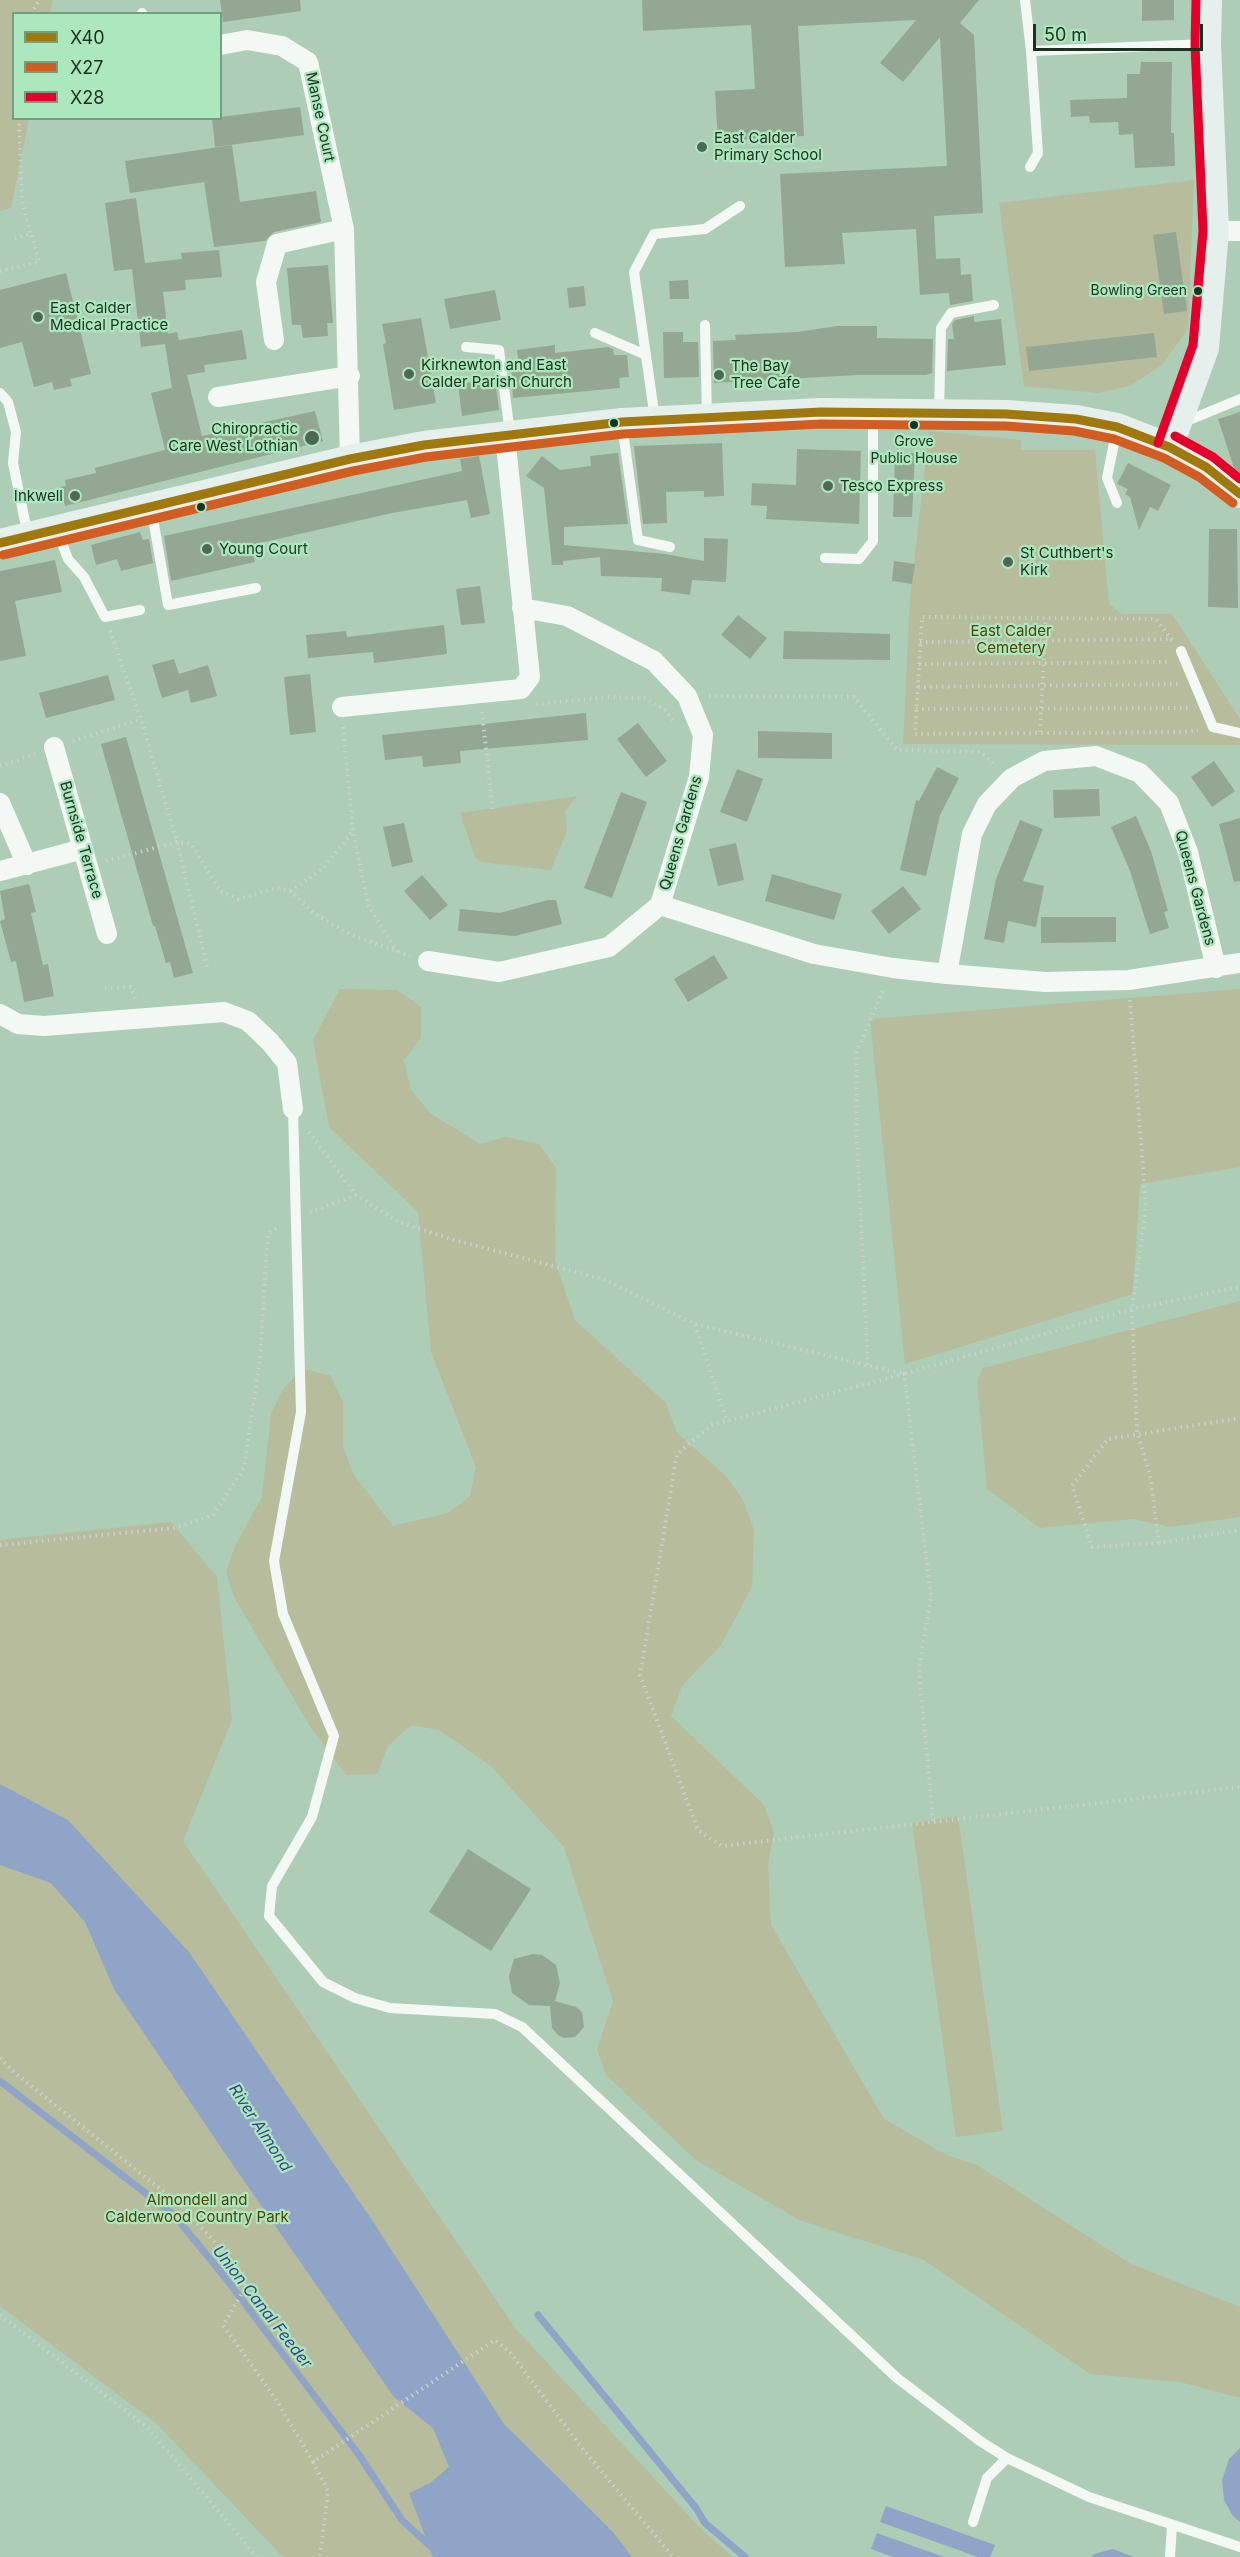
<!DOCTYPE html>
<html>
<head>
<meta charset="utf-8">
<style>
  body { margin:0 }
  #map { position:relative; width:1240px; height:2557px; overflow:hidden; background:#aecdb6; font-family:Inter,sans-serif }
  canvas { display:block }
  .legend { position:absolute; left:12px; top:12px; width:210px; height:108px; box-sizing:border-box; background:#ade7bd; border:2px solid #739f7f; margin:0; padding:8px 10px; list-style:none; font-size:18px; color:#1b3222 }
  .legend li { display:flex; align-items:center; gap:12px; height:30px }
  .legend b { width:30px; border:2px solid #739f7f }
  .scale { position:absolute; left:1033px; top:24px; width:170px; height:27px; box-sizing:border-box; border:3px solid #1b3222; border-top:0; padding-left:8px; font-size:18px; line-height:21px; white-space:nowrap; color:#1b3222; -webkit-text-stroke:4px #ade7bd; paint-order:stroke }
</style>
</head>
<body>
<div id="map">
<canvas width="1240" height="2557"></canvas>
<ul class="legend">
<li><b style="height:8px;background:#9f780e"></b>X40</li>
<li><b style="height:8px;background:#d25d22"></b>X27</li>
<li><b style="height:8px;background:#e4002b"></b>X28</li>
</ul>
<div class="scale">50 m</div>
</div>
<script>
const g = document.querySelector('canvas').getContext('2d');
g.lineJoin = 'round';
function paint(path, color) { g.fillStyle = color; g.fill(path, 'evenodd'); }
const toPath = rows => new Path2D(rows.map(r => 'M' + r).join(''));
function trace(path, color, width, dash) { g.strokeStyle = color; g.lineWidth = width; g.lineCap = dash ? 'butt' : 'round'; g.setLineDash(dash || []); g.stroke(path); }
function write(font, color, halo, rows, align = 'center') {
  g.font = font + ' Inter,sans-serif'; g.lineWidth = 4.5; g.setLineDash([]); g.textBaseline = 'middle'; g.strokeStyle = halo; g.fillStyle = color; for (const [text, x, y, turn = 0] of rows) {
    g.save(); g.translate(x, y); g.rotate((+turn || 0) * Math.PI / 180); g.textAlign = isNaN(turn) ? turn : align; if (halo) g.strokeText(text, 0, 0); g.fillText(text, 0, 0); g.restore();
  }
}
paint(toPath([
  [0,0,53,0,50,13,14,14,14,118,29,119,11,208,0,211],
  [1194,180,1188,329,1162,365,1130,386,1098,393,1024,386,999,203],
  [929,431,1021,440,1021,450,1095,450,1109,604,1122,614,1172,614,1240,719,1240,745,903,744,910,599],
  [577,796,565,811,567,831,551,870,481,862,475,857,460,813],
  [340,989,397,990,421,1007,421,1038,404,1060,411,1090,430,1113,480,1144,505,1137,539,1144,556,1168,555,1261,575,1320,666,1403,677,1433,726,1476,743,1500,754,1530,752,1587,721,1645,682,1686,671,1716,764,1805,774,1833,768,1864,771,1925,884,2119,947,2155,977,2165,1131,2264,1240,2307,1240,2398,1180,2382,1090,2374,924,2260,799,2220,696,2160,606,2075,597,2049,613,2001,564,1847,491,1766,439,1730,411,1725,388,1746,377,1774,346,1775,311,1728,234,1597,226,1572,235,1546,262,1497,271,1414,283,1389,302,1369,330,1375,343,1402,343,1447,354,1475,393,1526,448,1513,470,1496,476,1467,431,1352,418,1212,329,1127,313,1040],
  [1240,989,1240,1167,1140,1184,1133,1294,905,1364,870,1019],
  [1240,1301,1240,1517,1170,1527,1133,1519,1040,1528,987,1489,977,1382,983,1368],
  [171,1522,217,1577,232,1720,183,1841,516,2329,703,2531,733,2557,283,2557,156,2423,0,2306,0,1816,68,1820,0,1784,0,1540],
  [958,1816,1003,2131,956,2137,912,1823]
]), '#b6bc9c');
paint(toPath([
  [0,1784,68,1820,189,1952,372,2220,504,2424,613,2532,632,2557,433,2557,409,2493,430,2483,449,2467,433,2428,394,2397,224,2152,114,1989,85,1922,51,1883,0,1865],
  [1240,2448,1240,2522,1233,2516,1224,2500,1222,2480,1229,2459],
  [886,2506,995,2545,990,2557,978,2557,880,2522],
  [877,2533,944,2557,893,2557,871,2549],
  [1113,2549,1134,2557,1091,2557,1094,2554]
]), '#90a4c8');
trace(toPath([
  [0,2081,174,2215,224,2276,359,2455,402,2520,442,2557],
  [538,2315,696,2508,705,2523,745,2557]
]), '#90a4c8', 7);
paint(toPath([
  [220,0,300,0,301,11,223,22],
  [642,0,979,0,960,23,974,35,983,213,934,216,936,259,960,258,961,275,971,274,973,301,950,305,949,293,920,295,916,229,842,233,845,264,785,267,780,174,947,166,940,37,903,82,880,63,916,20,798,26,804,136,718,141,715,91,755,89,751,25,643,31],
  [1142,0,1174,0,1174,20,1142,21],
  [1141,62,1172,62,1171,133,1174,133,1175,166,1135,168,1133,134,1119,135,1118,122,1090,123,1089,116,1071,117,1070,100,1127,98,1127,74,1140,74],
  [300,107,304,135,215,147,212,118],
  [232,145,240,202,316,191,321,222,274,232,265,241,214,247,204,182,130,193,125,161],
  [136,198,145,263,182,259,181,253,219,250,222,277,185,280,186,290,163,292,168,334,177,332,179,340,242,330,247,359,204,365,205,372,187,375,202,436,315,411,323,441,65,506,60,487,66,486,65,480,96,473,95,468,165,450,151,393,172,388,165,344,141,347,132,269,114,271,105,203],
  [1176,232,1187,311,1164,314,1153,235],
  [328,265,333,323,327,323,328,336,303,338,301,325,292,325,287,268],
  [66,273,91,374,70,379,72,386,54,390,52,382,34,387,22,342,0,348,0,290],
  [688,280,689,299,670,299,669,281],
  [584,286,586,306,569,308,567,288],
  [495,290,501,320,450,329,444,299],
  [974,316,974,322,1001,319,1006,365,947,371,948,339,954,339,952,324,955,320],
  [421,318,436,403,394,410,383,344,386,343,382,324],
  [837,326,877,326,877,338,933,339,932,373,926,375,857,375,714,383,713,341,736,340,735,335,797,332],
  [663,332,683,332,683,342,698,342,699,377,664,378],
  [1154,333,1157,357,1029,371,1026,347],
  [555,345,555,353,608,347,613,349,614,355,627,355,629,377,619,378,620,388,513,398,511,366,519,365,517,350],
  [495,379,499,410,462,416,458,384],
  [1240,412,1240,473,1234,468,1218,419],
  [722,443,724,496,704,497,704,491,666,492,667,523,643,524,634,446],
  [797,449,861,451,859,524,766,519,767,506,751,505,752,483,796,485],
  [618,453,628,524,564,527,564,545,665,554,704,561,704,538,728,539,726,582,692,580,690,595,661,591,662,578,601,576,600,557,563,561,563,565,552,565,544,488,526,476,542,456,560,470,591,466,590,456],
  [895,453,915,453,912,517,893,517],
  [479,456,490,514,471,518,467,500,392,513,251,545,255,562,171,581,164,536,462,471,460,459],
  [1128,463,1171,485,1158,511,1150,507,1139,530,1130,497,1125,494,1128,489,1117,484],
  [1209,529,1237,529,1238,608,1208,607],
  [140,532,143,540,149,539,153,563,121,571,117,559,96,565,91,545],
  [55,560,62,592,15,601,26,656,0,661,0,571],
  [894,561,915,564,912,584,892,581],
  [480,586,485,623,461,625,456,589],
  [738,615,767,638,750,659,721,635],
  [444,625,447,654,374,663,373,652,308,658,306,635,346,631,347,637],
  [784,631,890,634,890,660,783,659],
  [174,659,179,674,208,665,217,696,191,703,188,690,162,698,152,665],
  [310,674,316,732,290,735,284,677],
  [108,675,115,700,46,718,39,693],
  [586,713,588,740,460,751,461,763,423,767,422,756,385,760,382,735],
  [638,723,667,761,646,777,617,739],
  [758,731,832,733,832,759,758,758],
  [126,737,193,973,174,978,170,962,166,963,155,926,153,926,101,744],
  [1214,761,1235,791,1212,807,1191,777],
  [937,767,959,778,940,815,926,876,900,870,916,800,919,801],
  [737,769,763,779,747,822,720,812],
  [1099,789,1100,816,1054,818,1053,790],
  [621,792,647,802,612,898,584,888],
  [1136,816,1151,851,1168,911,1164,912,1169,928,1150,934,1130,871,1111,827],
  [1240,818,1240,881,1234,882,1219,824],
  [1020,820,1043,829,1023,881,1044,886,1036,927,1008,921,1004,943,984,939,996,879],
  [404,823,413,862,392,867,383,827],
  [736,843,744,880,718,886,709,849],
  [772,874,842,894,834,920,765,901],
  [422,875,448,905,430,920,404,891],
  [29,884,36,912,31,913,43,965,48,964,54,996,24,1002,16,961,11,962,0,921,5,919,0,891],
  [903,886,921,909,889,934,871,911],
  [548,900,556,900,562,924,515,936,458,931,460,909,500,913],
  [1041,917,1116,917,1116,942,1041,943],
  [714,955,728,978,688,1002,674,979],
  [468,1849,531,1889,491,1951,429,1912],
  [533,1954,542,1955,556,1965,560,1983,555,2001,576,2007,582,2012,584,2027,575,2037,564,2038,558,2035,552,2028,550,2006,529,2005,512,1993,509,1976,514,1959]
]), '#94a793');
trace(toPath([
  [31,14,39,0],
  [15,239,31,233,22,202,19,118],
  [0,271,39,262,31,233],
  [110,631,141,719,177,842,208,970],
  [1172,640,1156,619,922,617,915,734,1182,732,1198,730],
  [920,642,1171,639],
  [919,664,1169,662],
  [918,687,1178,684],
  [709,696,854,697,897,750,980,752,996,765],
  [536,704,611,697,644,698,665,710,673,720],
  [916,709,1188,708],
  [482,712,493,812],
  [343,727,353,831,368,905,397,952],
  [1040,732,1046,618],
  [73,741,141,719],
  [0,766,35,754],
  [106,861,177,842,191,844,220,891,238,899,277,888,290,891,315,914,351,935,410,956],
  [290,891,324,868,353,831],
  [105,988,130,987,136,1000],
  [1130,1000,1146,1207,1132,1309,1137,1432,1150,1475,1159,1543,1240,1530],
  [309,1132,356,1195,399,1222,454,1240,603,1279,695,1324,904,1374,1132,1309,1240,1287],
  [310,1212,356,1195],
  [695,1325,727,1421],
  [868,1365,857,1140,857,1051,884,988],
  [1159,1543,1092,1547,1072,1486,1108,1439,1240,1418],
  [0,1545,175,1528,213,1515,244,1468,260,1358,268,1234,279,1227],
  [933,1821,919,1669,931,1596,904,1374,712,1425,677,1454,640,1675,698,1830,722,1846,1240,1787],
  [0,2058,15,2073,184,2208,244,2275,244,2290,223,2325,275,2398,313,2462,495,2340,509,2351,582,2448,673,2557],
  [0,2315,148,2428,257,2557],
  [313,2462,328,2491,320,2557]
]), '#c9d3cc', 4, [1.5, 4.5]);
trace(toPath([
  [1025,0,1031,51],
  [142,13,142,14],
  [1030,167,1038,153,1031,51,1206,44],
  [705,325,707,418],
  [595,333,646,355],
  [466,347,499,350,510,433],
  [0,393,8,402,16,432,13,463,28,536],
  [939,412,941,328,951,313,994,305],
  [655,419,634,272,654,234,705,229,740,206],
  [1182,423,1240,399],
  [622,424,638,540,670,547],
  [1117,428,1107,478,1117,503],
  [151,507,168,605,256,588],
  [57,530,68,559,84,577,105,617,140,610],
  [825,558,859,559,873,541,873,415],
  [1181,651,1213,727,1240,733],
  [293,1109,301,1412,274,1561,283,1614,334,1736,312,1817,272,1886,269,1916,323,1982,355,1998,390,2008,495,2014,522,2027,897,2378,980,2441,1007,2458,1089,2497,1240,2547],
  [973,2522,987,2478,1007,2458],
  [1170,2557,1172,2525]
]), '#f3f8f4', 10);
trace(toPath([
  [220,45,247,40,282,46,308,62,344,229,350,459],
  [1215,231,1240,231],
  [274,340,266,282,277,244,344,229],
  [218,397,350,376],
  [522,608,567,616,654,661,687,696,703,735,699,777,660,905],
  [342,707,521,689,530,677,505,435],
  [54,747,107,934],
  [0,803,27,865],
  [0,871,83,849],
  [660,905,814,954,893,968,947,974,1045,982,1129,980,1240,963],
  [428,961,499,972,609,947,660,905],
  [947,974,972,834,987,804,1012,778,1044,761,1096,756,1140,773,1169,803,1188,852,1216,968],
  [0,1014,18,1024,44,1026,224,1012,248,1021,270,1042,287,1063,293,1109]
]), '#f3f8f4', 20);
trace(toPath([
  [1169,447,1205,348,1215,231,1207,44,1208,0],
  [0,543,350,459,424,445,622,422,821,412,1006,414,1076,419,1117,427,1169,447,1206,467,1240,494]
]), '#e5efec', 28);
trace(toPath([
  [0,543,350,459,424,445,622,422,821,412,1006,414,1076,419,1117,427,1169,447,1206,467,1240,494]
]), '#9f780e', 9);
trace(toPath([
  [3,555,353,471,426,457,623,434,821,424,1006,426,1074,431,1114,439,1164,458,1199,477,1233,503]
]), '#d25d22', 9);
trace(toPath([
  [1175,436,1213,457,1240,479],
  [1158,443,1193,345,1203,231,1195,45,1196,0]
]), '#e4002b', 9);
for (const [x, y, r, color] of [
  [702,147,6,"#4e6856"],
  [1198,291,5,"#1b3222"],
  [38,317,6,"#4e6856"],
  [409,374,6,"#4e6856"],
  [719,375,6,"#4e6856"],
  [614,423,5,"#1b3222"],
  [914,425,5,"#1b3222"],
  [312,438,8,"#4e6856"],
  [828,486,6,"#4e6856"],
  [75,496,6,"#4e6856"],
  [201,507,5,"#1b3222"],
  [207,549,6,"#4e6856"],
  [1008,562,6,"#4e6856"]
]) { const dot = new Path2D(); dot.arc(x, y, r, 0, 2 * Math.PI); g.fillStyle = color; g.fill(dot); trace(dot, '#ade7bd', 2); }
write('14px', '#1b3222', '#ade7bd', [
  ["Bowling Green",1187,291],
  ["Grove",914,442,"center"],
  ["Public House",914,459,"center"]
], 'right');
write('15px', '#1b3222', '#ade7bd', [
  ["Manse Court",320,117,78],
  ["Queens Gardens",681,833,-74],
  ["Burnside Terrace",81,840,74],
  ["Queens Gardens",1195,888,75]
]);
write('15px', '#1b3222', '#ade7bd', [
  ["East Calder",714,138],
  ["Primary School",714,155],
  ["East Calder",50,308],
  ["Medical Practice",50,325],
  ["Kirknewton and East",421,365],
  ["Calder Parish Church",421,382],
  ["The Bay",731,366],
  ["Tree Cafe",731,383],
  ["Chiropractic",298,429,"right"],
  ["Care West Lothian",298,446,"right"],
  ["Tesco Express",840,486],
  ["Inkwell",63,496,"right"],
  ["Young Court",219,549],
  ["St Cuthbert's",1020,553],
  ["Kirk",1020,570]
], 'left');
write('15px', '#514208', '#ade7bd', [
  ["East Calder",1011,631],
  ["Cemetery",1011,648],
  ["Almondell and",197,2200],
  ["Calderwood Country Park",197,2217]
]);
write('italic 16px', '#36428c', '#ade7bd', [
  ["River Almond",260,2128,57],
  ["Union Canal Feeder",262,2307,52]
]);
</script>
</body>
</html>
